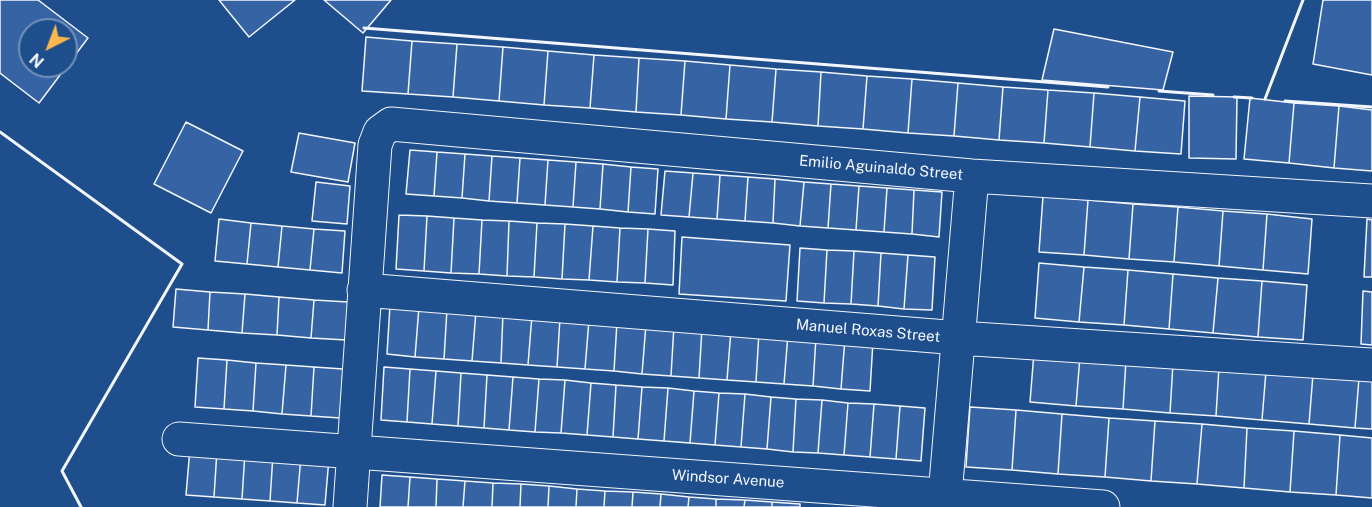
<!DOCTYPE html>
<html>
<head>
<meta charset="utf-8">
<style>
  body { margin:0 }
  #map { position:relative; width:1372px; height:507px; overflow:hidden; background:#1f4e8c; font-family:"Public Sans",sans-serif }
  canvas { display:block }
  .north { position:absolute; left:18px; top:18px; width:60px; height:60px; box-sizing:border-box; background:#1f4e8c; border:2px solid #7391ba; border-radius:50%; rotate:222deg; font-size:16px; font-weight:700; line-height:24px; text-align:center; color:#f2f6ff }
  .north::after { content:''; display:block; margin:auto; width:21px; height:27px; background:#ffb74d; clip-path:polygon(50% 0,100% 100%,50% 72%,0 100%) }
</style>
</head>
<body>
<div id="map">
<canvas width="1372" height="507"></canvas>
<div class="north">N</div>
</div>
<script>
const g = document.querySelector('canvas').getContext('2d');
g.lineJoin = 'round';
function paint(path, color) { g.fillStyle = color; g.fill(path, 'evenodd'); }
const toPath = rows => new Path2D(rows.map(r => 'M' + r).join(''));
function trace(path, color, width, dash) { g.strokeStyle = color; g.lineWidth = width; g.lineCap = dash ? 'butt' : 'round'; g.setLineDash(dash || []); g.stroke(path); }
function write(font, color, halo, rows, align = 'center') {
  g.font = font + ' "Public Sans",sans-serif'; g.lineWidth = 4.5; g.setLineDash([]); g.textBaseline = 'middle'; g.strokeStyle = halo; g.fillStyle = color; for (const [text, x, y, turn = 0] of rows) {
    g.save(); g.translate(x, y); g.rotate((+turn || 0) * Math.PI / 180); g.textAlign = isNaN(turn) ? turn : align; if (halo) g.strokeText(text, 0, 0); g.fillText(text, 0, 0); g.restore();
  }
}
const building = toPath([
  [0,0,38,0,88,38,39,103,0,73,0,0],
  [30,30,66,30,66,66,30,66,30,30],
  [219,0,295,0,249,37,219,0],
  [324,0,391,0,363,33,324,0],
  [1323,0,1372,0,1372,75,1313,64,1323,0],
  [1054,29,1173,52,1163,90,1042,80,1054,29],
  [366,37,412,41,408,94,362,91,366,37],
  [412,41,457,44,453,97,408,94,412,41],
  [457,44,503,47,499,101,453,97,457,44],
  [503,47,548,51,544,105,499,101,503,47],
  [548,51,594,55,590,108,544,105,548,51],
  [594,55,639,58,636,112,590,108,594,55],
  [639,58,685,61,681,115,636,112,639,58],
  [685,61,730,65,726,119,681,115,685,61],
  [730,65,776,69,772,122,726,119,730,65],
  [776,69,821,72,818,126,772,122,776,69],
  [821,72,867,76,863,129,818,126,821,72],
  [867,76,912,79,908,133,863,129,867,76],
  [912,79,958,83,954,136,908,133,912,79],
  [958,83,1003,87,999,140,954,136,958,83],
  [1003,87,1048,90,1044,143,999,140,1003,87],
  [1048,90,1094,93,1090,147,1044,143,1048,90],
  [1094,93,1140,97,1135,151,1090,147,1094,93],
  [1189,96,1237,97,1236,159,1189,158,1189,96],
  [1140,97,1185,101,1181,154,1135,151,1140,97],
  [1250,98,1294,103,1289,163,1244,159,1250,98],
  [1294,103,1339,106,1334,168,1289,163,1294,103],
  [1339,106,1372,110,1372,171,1334,168,1339,106],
  [186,122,243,151,211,213,154,184,186,122],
  [299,133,355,143,348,182,291,172,299,133],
  [410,150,437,152,434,196,406,194,410,150],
  [437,152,465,154,462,198,434,196,437,152],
  [465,154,492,156,489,201,462,198,465,154],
  [492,156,520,158,517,203,489,201,492,156],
  [520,158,548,160,545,205,517,203,520,158],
  [548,160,576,162,573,207,545,205,548,160],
  [576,162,603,164,600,209,573,207,576,162],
  [603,164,631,167,628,212,600,209,603,164],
  [631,167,658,169,655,214,628,212,631,167],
  [665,171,693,173,689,217,661,215,665,171],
  [693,173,720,175,717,219,689,217,693,173],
  [720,175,748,177,745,221,717,219,720,175],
  [748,177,775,179,773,223,745,221,748,177],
  [775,179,804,182,800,226,773,223,775,179],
  [316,182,350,186,347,224,312,221,316,182],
  [804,182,831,184,828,228,800,226,804,182],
  [831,184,859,186,856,230,828,228,831,184],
  [859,186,887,188,884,232,856,230,859,186],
  [887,188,914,190,912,234,884,232,887,188],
  [914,190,942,192,939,237,912,234,914,190],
  [1043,196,1088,200,1084,255,1039,252,1043,196],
  [1088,200,1133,204,1129,259,1084,255,1088,200],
  [1133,204,1178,207,1174,262,1129,259,1133,204],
  [1178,207,1223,211,1219,266,1174,262,1178,207],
  [1223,211,1267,214,1263,270,1219,266,1223,211],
  [1267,214,1312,219,1308,274,1263,270,1267,214],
  [399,215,427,216,424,271,396,269,399,215],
  [427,216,454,218,451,273,424,271,427,216],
  [454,218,482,220,479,274,451,273,454,218],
  [219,219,251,223,247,264,215,261,219,219],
  [1367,219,1372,220,1372,277,1364,277,1367,219],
  [482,220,509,221,507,276,479,274,482,220],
  [509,221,537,223,534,277,507,276,509,221],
  [251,223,282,226,278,267,247,264,251,223],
  [537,223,565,224,562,279,534,277,537,223],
  [565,224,593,226,589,280,562,279,565,224],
  [282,226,314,229,310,270,278,267,282,226],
  [593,226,620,228,617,282,589,280,593,226],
  [620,228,648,229,645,283,617,282,620,228],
  [314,229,345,231,342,273,310,270,314,229],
  [648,229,675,231,673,285,645,283,648,229],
  [682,237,790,245,786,301,679,294,682,237],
  [800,248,827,250,824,303,797,301,800,248],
  [827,250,854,251,851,304,824,303,827,250],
  [854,251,881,253,878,306,851,304,854,251],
  [881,253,908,255,904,309,878,306,881,253],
  [908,255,935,257,932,310,904,309,908,255],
  [1039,263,1084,267,1079,322,1035,318,1039,263],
  [1084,267,1128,270,1124,325,1079,322,1084,267],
  [1128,270,1173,274,1169,329,1124,325,1128,270],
  [1173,274,1218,278,1213,333,1169,329,1173,274],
  [1218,278,1262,281,1258,337,1213,333,1218,278],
  [1262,281,1307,285,1303,340,1258,337,1262,281],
  [176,289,210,292,208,330,173,327,176,289],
  [1363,291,1372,292,1372,345,1361,344,1363,291],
  [210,292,245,294,242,333,208,330,210,292],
  [245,294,279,297,277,335,242,333,245,294],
  [279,297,314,300,311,338,277,335,279,297],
  [314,300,348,302,346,340,311,338,314,300],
  [390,305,419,307,415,357,387,354,390,305],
  [419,307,447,309,444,359,415,357,419,307],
  [447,309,476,311,472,361,444,359,447,309],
  [476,311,503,313,501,363,472,361,476,311],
  [503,313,532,315,528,365,501,363,503,313],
  [532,315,560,318,557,367,528,365,532,315],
  [560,318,589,320,585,369,557,367,560,318],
  [589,320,617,322,614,371,585,369,589,320],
  [617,322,646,324,642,374,614,371,617,322],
  [646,324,674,325,671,376,642,374,646,324],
  [674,325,702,328,699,378,671,376,674,325],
  [702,328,731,330,727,380,699,378,702,328],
  [731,330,759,332,756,382,727,380,731,330],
  [759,332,788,334,784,384,756,382,759,332],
  [788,334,816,337,813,386,784,384,788,334],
  [816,337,845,338,841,389,813,386,816,337],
  [845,338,873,341,870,391,841,389,845,338],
  [1034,352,1080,356,1076,406,1030,402,1034,352],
  [1080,356,1126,360,1123,409,1076,406,1080,356],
  [198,358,227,360,224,409,195,407,198,358],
  [227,360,256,363,253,411,224,409,227,360],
  [1126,360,1173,363,1170,413,1123,409,1126,360],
  [256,363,286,365,282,414,253,411,256,363],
  [1173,363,1219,367,1216,416,1170,413,1173,363],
  [286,365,314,367,311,416,282,414,286,365],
  [314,367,343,369,340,418,311,416,314,367],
  [384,367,410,369,407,422,381,420,384,367],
  [1219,367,1266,371,1262,420,1216,416,1219,367],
  [410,369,436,371,432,424,407,422,410,369],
  [436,371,461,373,458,426,432,424,436,371],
  [1266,371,1313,374,1309,424,1262,420,1266,371],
  [461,373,487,375,484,428,458,426,461,373],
  [1313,374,1359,378,1355,428,1309,424,1313,374],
  [487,375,513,377,509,430,484,428,487,375],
  [513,377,539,379,535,432,509,430,513,377],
  [1359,378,1372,379,1372,429,1355,428,1359,378],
  [539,379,565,380,561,433,535,432,539,379],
  [565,380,591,383,587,435,561,433,565,380],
  [591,383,616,385,613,437,587,435,591,383],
  [616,385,642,387,638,439,613,437,616,385],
  [642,387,668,388,664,441,638,439,642,387],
  [668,388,694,391,690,443,664,441,668,388],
  [694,391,719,393,715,445,690,443,694,391],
  [719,393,745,394,741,447,715,445,719,393],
  [745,394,771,397,767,449,741,447,745,394],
  [771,397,796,399,793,452,767,449,771,397],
  [796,399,822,400,818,453,793,452,796,399],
  [822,400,848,403,844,455,818,453,822,400],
  [848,403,874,404,870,457,844,455,848,403],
  [874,404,900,406,896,459,870,457,874,404],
  [900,406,925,408,921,461,896,459,900,406],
  [970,407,1016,410,1012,470,966,467,970,407],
  [1016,410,1062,414,1058,474,1012,470,1016,410],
  [1062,414,1109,418,1105,477,1058,474,1062,414],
  [1109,418,1155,421,1151,481,1105,477,1109,418],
  [1155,421,1202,424,1197,484,1151,481,1155,421],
  [1202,424,1247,428,1244,488,1197,484,1202,424],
  [1247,428,1294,431,1290,492,1244,488,1247,428],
  [1294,431,1340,435,1336,495,1290,492,1294,431],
  [1340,435,1372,438,1372,498,1336,495,1340,435],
  [190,448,217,450,214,497,186,495,190,448],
  [217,450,245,452,242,499,214,497,217,450],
  [245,452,273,454,270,501,242,499,245,452],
  [273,454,301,456,297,503,270,501,273,454],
  [301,456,329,458,325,505,297,503,301,456],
  [382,475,410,477,408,507,380,507,382,475],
  [410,477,437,479,436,507,408,507,410,477],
  [437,479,465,481,463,507,436,507,437,479],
  [465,481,493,483,492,507,463,507,465,481],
  [493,483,521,484,520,507,492,507,493,483],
  [521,484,549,486,548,507,520,507,521,484],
  [549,486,577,489,576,507,548,507,549,486],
  [577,489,605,491,604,507,576,507,577,489],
  [605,491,633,492,632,507,604,507,605,491],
  [633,492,661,494,660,507,632,507,633,492],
  [661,494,689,497,688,507,660,507,661,494],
  [689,497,716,499,716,507,688,507,689,497],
  [716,499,745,500,744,507,716,507,716,499],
  [745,500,772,502,772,507,744,507,745,500],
  [772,502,800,504,800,507,772,507,772,502]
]);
paint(building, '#3563a3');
trace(building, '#f2f6ff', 1.5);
const minor = toPath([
  [364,290,959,338,1372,365],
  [179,439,1103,507],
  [350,507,375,145,380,132,391,124,972,176,1372,201],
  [944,507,972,176]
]);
trace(minor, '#f2f6ff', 35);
trace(minor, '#1f4e8c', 33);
trace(toPath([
  [364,28,1108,87],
  [1159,91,1213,95],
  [1234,97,1252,98],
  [1265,99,1303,0],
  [1285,101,1372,107],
  [0,132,182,264,62,471,81,507]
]), '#f2f6ff', 3);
write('15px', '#f2f6ff', '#1f4e8c', [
  ["Emilio Aguinaldo Street",881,168,5],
  ["Manuel Roxas Street",868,331,5],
  ["Windsor Avenue",728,479,4]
]);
</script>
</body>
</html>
